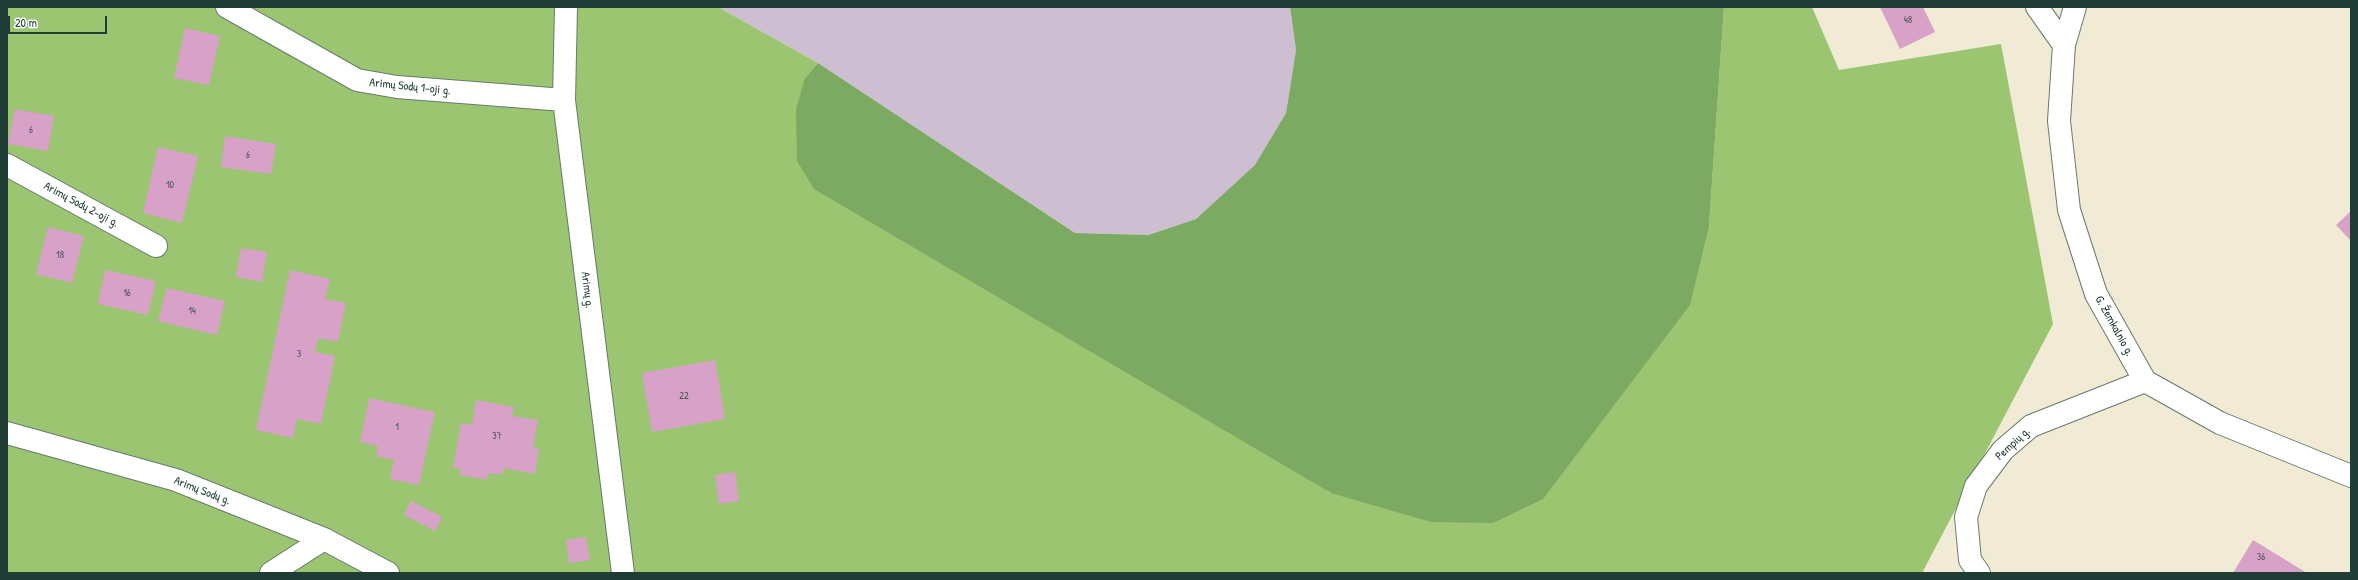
<!DOCTYPE html>
<html>
<head>
<meta charset="utf-8">
<style>
  body { margin:0 }
  #map { position:relative; width:2358px; height:580px; overflow:hidden; background:#f1ebd5; font-family:"Patrick Hand",sans-serif }
  canvas { display:block }
  .frame { position:absolute; inset:0; border:8px solid #1f3d34; pointer-events:none }
  .scale { position:absolute; left:8px; top:16px; width:99px; height:18px; box-sizing:border-box; border:2px solid #1f3d34; border-top:0; padding-left:5px; font-size:12px; line-height:14px; white-space:nowrap; color:#1f3d34; -webkit-text-stroke:3px #fff; paint-order:stroke }
</style>
</head>
<body>
<div id="map">
<canvas width="2358" height="580"></canvas>
<div class="frame"></div>
<div class="scale">20 m</div>
</div>
<script>
const g = document.querySelector('canvas').getContext('2d');
g.lineJoin = 'round';
function paint(path, color) { g.fillStyle = color; g.fill(path, 'evenodd'); }
const toPath = rows => new Path2D(rows.map(r => 'M' + r).join(''));
function trace(path, color, width, dash) { g.strokeStyle = color; g.lineWidth = width; g.lineCap = dash ? 'butt' : 'round'; g.setLineDash(dash || []); g.stroke(path); }
function write(font, color, halo, rows, align = 'center') {
  g.font = font + ' "Patrick Hand",sans-serif'; g.lineWidth = 3; g.setLineDash([]); g.textBaseline = 'middle'; g.strokeStyle = halo; g.fillStyle = color; for (const [text, x, y, turn = 0] of rows) {
    g.save(); g.translate(x, y); g.rotate((+turn || 0) * Math.PI / 180); g.textAlign = isNaN(turn) ? turn : align; if (halo) g.strokeText(text, 0, 0); g.fillText(text, 0, 0); g.restore();
  }
}
paint(toPath([
  [718,7,1290,7,1296,50,1286,113,1255,166,1196,219,1147,235,1075,233,818,63]
]), '#cdbed2');
paint(toPath([
  [7,7,718,7,818,63,805,78,1330,493,1709,226,1724,7,1812,7,1839,70,2001,44,2053,324,1922,573,7,573]
]), '#9bc571');
paint(toPath([
  [1290,7,1724,7,1709,226,1690,305,1543,499,1493,523,1431,522,1331,493,814,189,797,161,796,109,805,78,818,63,1075,233,1148,235,1196,219,1255,165,1286,113,1296,50]
]), '#7caa63');
paint(toPath([
  [1880,7,1923,7,1935,32,1900,49],
  [185,28,220,36,209,85,174,78],
  [15,109,54,116,48,151,8,144],
  [225,136,276,144,271,174,221,167],
  [158,147,198,156,182,223,143,213],
  [2351,211,2351,241,2336,225],
  [48,227,84,236,72,283,36,274],
  [241,248,267,252,262,282,236,277],
  [105,270,156,281,148,315,98,304],
  [290,270,330,279,325,299,346,303,338,342,318,338,315,352,335,356,321,424,297,419,293,438,256,430],
  [167,288,225,301,217,335,158,321],
  [715,360,725,419,652,432,642,373],
  [369,398,435,412,419,485,390,479,394,460,376,456,378,446,360,442],
  [476,400,514,407,512,416,538,420,533,447,539,448,535,474,504,468,502,475,488,473,487,480,460,475,461,469,453,468,461,423,472,425],
  [735,472,739,501,719,504,715,475],
  [411,501,442,517,435,531,404,515],
  [586,537,590,560,569,563,566,540],
  [2253,540,2307,573,2233,573]
]), '#d8a1c8');
const minor = toPath([
  [227,7,357,80,397,87,564,100],
  [566,7,564,100,623,573],
  [2037,7,2064,45],
  [2075,7,2064,45,2059,121,2069,210,2096,294,2145,381,2220,423,2351,476],
  [7,165,156,246],
  [7,433,176,480,324,539,388,573],
  [271,573,324,539],
  [1979,573,1970,560,1966,517,1976,486,2003,450,2031,426,2145,381]
]);
trace(minor, '#687a6c', 24);
trace(minor, '#fff', 22);
write('10px', '#4d5659', null, [
  ["48",1908,20],
  ["6",31,130],
  ["6",248,155],
  ["10",170,185],
  ["18",60,255],
  ["16",127,293],
  ["14",192,311],
  ["3",299,354],
  ["22",684,396],
  ["1",397,427],
  ["37",497,436],
  ["36",2261,557]
]);
write('12px', '#1f3d34', '#fff', [
  ["Arimų Sodų 1-oji g.",410,87,6],
  ["Arimų Sodų 2-oji g.",81,205,28],
  ["Arimų g.",587,290,83],
  ["G. Žemkalnio g.",2114,326,61],
  ["Pempių g.",2013,444,-43],
  ["Arimų Sodų g.",202,491,21]
]);
</script>
</body>
</html>
